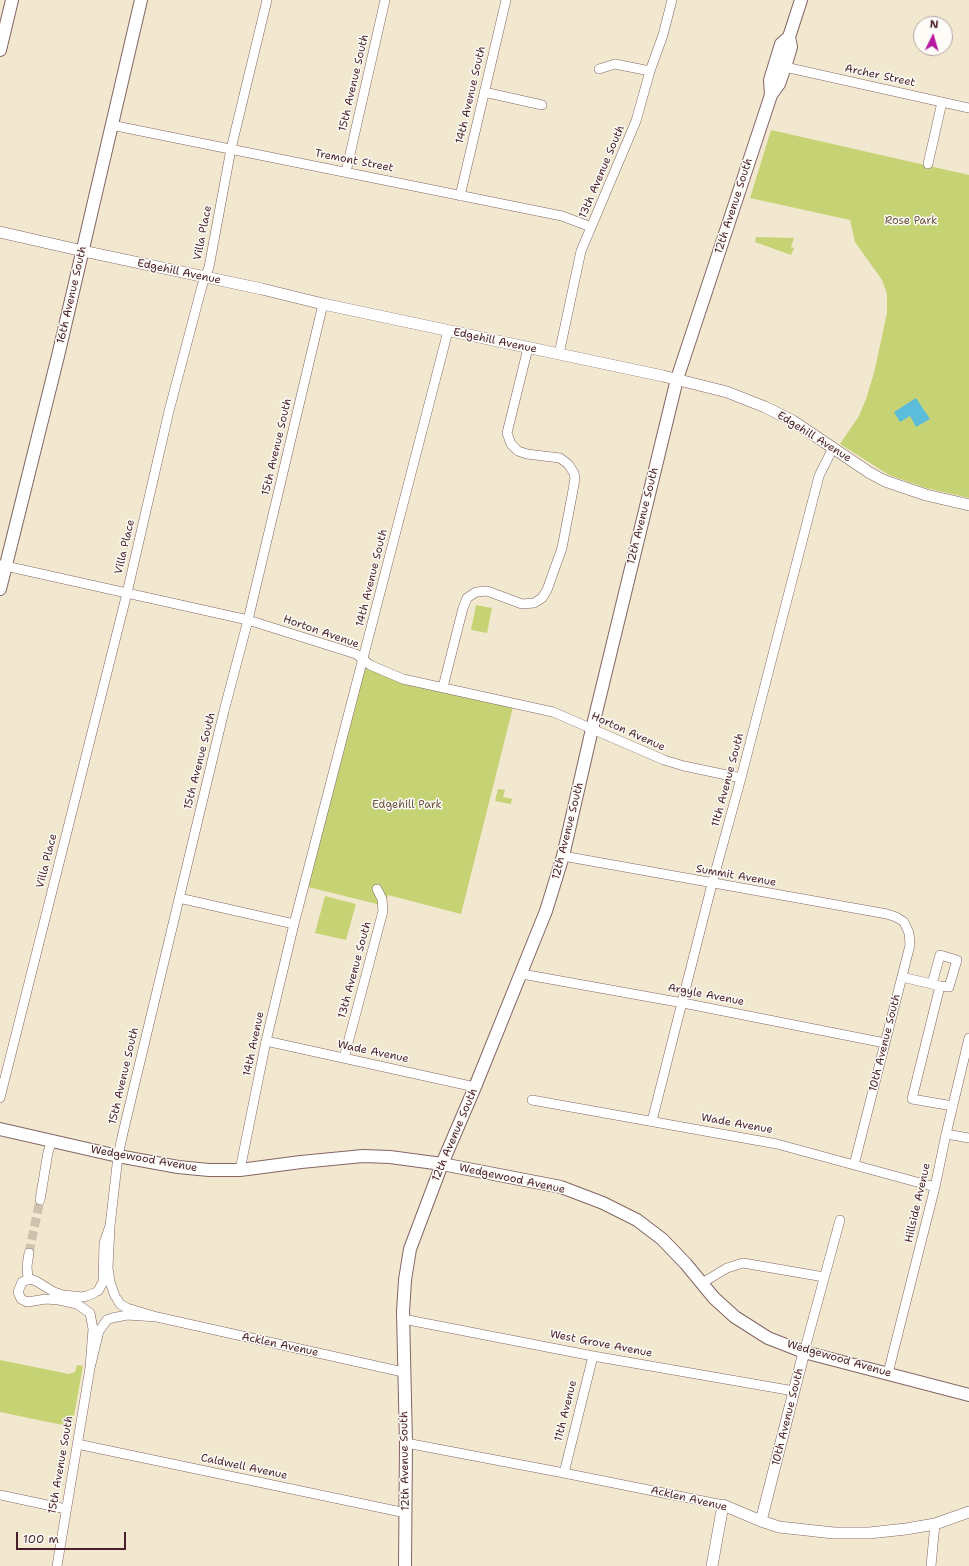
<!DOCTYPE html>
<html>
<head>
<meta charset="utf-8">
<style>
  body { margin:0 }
  #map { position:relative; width:969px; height:1566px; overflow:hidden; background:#f2e8cf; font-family:"Shantell Sans",sans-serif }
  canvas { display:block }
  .north { position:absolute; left:913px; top:16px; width:40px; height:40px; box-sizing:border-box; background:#fdfcf7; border:1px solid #b5a4a5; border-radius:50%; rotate:5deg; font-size:11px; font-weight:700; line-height:16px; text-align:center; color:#4a1f2b }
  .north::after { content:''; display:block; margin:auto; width:14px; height:18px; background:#b5179e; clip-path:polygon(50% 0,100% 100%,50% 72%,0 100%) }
  .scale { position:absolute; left:16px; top:1532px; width:110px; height:18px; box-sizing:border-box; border:2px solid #4a1f2b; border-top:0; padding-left:5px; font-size:12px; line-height:14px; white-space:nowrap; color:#4a1f2b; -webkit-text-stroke:3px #fdfcf7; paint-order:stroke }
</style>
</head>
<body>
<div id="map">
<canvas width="969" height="1566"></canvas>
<div class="north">N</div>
<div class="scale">100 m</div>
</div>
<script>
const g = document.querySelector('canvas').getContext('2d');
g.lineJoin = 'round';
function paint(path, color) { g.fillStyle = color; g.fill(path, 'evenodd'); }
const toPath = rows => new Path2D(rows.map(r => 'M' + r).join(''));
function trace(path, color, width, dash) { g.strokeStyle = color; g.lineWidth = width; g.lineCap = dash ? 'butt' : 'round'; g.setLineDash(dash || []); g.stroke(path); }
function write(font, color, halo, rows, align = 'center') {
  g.font = font + ' "Shantell Sans",sans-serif'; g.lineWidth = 3; g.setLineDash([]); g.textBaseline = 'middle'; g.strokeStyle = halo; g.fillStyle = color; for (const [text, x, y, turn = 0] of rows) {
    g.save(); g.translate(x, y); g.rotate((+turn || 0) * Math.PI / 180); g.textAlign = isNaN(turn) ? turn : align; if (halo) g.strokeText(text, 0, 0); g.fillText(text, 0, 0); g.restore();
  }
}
paint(toPath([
  [771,130,969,175,969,498,926,488,889,475,840,444,859,416,866,399,874,373,887,313,887,294,882,280,855,242,850,220,750,198],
  [756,237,794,238,791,247,794,248,791,255,755,242],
  [476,605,492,608,487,633,471,630],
  [363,660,403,679,514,703,461,914,388,895,385,906,304,886],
  [498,789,505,790,503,797,512,799,511,804,495,801],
  [325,896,356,904,346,940,315,933],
  [0,1360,69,1374,75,1372,77,1365,83,1366,72,1427,0,1412]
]), '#c5d375');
paint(toPath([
  [916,398,930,419,916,427,910,416,900,422,894,412]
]), '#5bbdd9');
trace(toPath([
  [29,1253,40,1200]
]), '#d0c0ae', 9, [9, 4.5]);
const minor = toPath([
  [785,67,969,108],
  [599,69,615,64,650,71],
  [484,92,542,105],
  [111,125,562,216,591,227],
  [928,164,942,102],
  [346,172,385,0],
  [460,196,506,0],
  [559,354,581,251,636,121,650,71,663,35,672,0],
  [1,565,248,620,356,654,370,665,403,679,553,712,664,760,684,766,741,778],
  [443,687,463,608,467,598,476,592,487,591,522,604,534,603,542,598,547,590,562,548,573,490,575,478,574,473,568,464,560,458,527,454,518,451,511,444,507,433,528,348],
  [563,856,887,914,896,917,904,922,909,933,910,945,854,1165],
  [179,898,294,924],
  [522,974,683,1003,885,1043],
  [902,977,940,986,912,1099,953,1106],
  [932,984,940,955,957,960,949,987,940,986],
  [266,1041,475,1087],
  [344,1058,383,911,382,899,377,889],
  [0,1098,127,593,169,411,202,286,209,267,231,149,267,0],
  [532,1100,777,1144,935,1187],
  [652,1121,712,884,741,778,819,476,833,448],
  [946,1134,969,1138],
  [240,1170,266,1041,294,924,448,331],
  [40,1200,48,1152,52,1141],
  [110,1226,118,1156,122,1137,224,711,248,620,323,304],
  [28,1279,27,1266,29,1253],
  [702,1283,727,1268,743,1263,824,1277],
  [98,1291,103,1282,104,1243,110,1226,108,1268,110,1282,115,1296],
  [94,1293,87,1296,82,1297,63,1295,54,1292,36,1281,30,1279,22,1282,18,1292,21,1299,27,1302,46,1299,59,1300,77,1304,90,1313,93,1329,90,1368,99,1331,107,1320,112,1318,127,1315,157,1317,127,1308,120,1304,117,1299],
  [157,1317,403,1372],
  [403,1319,593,1356,794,1391],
  [804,1352,840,1220],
  [888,1373,935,1187,946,1134,969,1038],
  [406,1443,564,1473,723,1505],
  [77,1444,406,1513],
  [564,1473,593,1356],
  [0,1495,66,1509],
  [57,1566,90,1368],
  [931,1566,935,1524]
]);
const tertiary = toPath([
  [0,232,83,251,262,289,323,304,663,376,727,392,765,407,793,421,870,473,885,481,926,495,969,505],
  [761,1521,804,1352],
  [712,1566,723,1505,761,1521,779,1527,834,1533,869,1533,906,1529,935,1524,969,1512]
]);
const secondary = toPath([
  [0,50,12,0],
  [771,95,770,80,781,44,789,37],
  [0,589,58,356,141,0],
  [0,1129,118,1156,178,1167,209,1170,240,1170,301,1162,363,1156,390,1157,442,1164,561,1187,603,1203,637,1220,662,1239,686,1264,714,1298,735,1317,768,1338,804,1352,969,1395],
  [405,1566,406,1443,403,1312,405,1280,410,1249,442,1164,475,1087,546,911,563,856,592,729,677,379,771,95,779,84,785,67,791,47,789,37,801,0]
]);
trace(minor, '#856564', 10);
trace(tertiary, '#856564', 12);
trace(secondary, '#856564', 14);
trace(minor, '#fff', 9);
trace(tertiary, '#fff', 11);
trace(secondary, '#fff', 12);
write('11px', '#4a1f2b', '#fdfcf7', [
  ["Archer Street",880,76,12],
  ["15th Avenue South",354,83,-77],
  ["14th Avenue South",471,95,-77],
  ["Tremont Street",354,161,11],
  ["13th Avenue South",602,172,-67],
  ["12th Avenue South",734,206,-72],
  ["Villa Place",203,233,-79],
  ["Edgehill Avenue",179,272,12],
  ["16th Avenue South",72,295,-77],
  ["Edgehill Avenue",495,341,12],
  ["Edgehill Avenue",814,437,32],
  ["15th Avenue South",277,447,-77],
  ["12th Avenue South",643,516,-76],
  ["Villa Place",125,547,-77],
  ["14th Avenue South",372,578,-76],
  ["Horton Avenue",321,632,19],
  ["Horton Avenue",628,732,24],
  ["15th Avenue South",200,761,-76],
  ["11th Avenue South",728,780,-75],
  ["12th Avenue South",568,831,-76],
  ["Villa Place",47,861,-76],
  ["Summit Avenue",736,876,10],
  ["13th Avenue South",355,970,-75],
  ["Argyle Avenue",706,995,11],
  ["10th Avenue South",885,1043,-76],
  ["14th Avenue",254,1044,-78],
  ["Wade Avenue",373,1052,12],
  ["15th Avenue South",124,1076,-77],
  ["Wade Avenue",737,1124,10],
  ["12th Avenue South",455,1135,-67],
  ["Wedgewood Avenue",144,1159,10],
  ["Wedgewood Avenue",512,1179,12],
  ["Hillside Avenue",918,1203,-77],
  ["West Grove Avenue",601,1344,11],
  ["Acklen Avenue",280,1345,12],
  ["Wedgewood Avenue",839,1359,16],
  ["11th Avenue",566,1411,-76],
  ["10th Avenue South",788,1417,-76],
  ["12th Avenue South",405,1461,-91],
  ["15th Avenue South",61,1465,-80],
  ["Caldwell Avenue",244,1467,12],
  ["Acklen Avenue",689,1499,13]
]);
write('11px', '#6f5541', '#fdfcf7', [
  ["Rose Park",911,221],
  ["Edgehill Park",407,805]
]);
</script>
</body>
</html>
